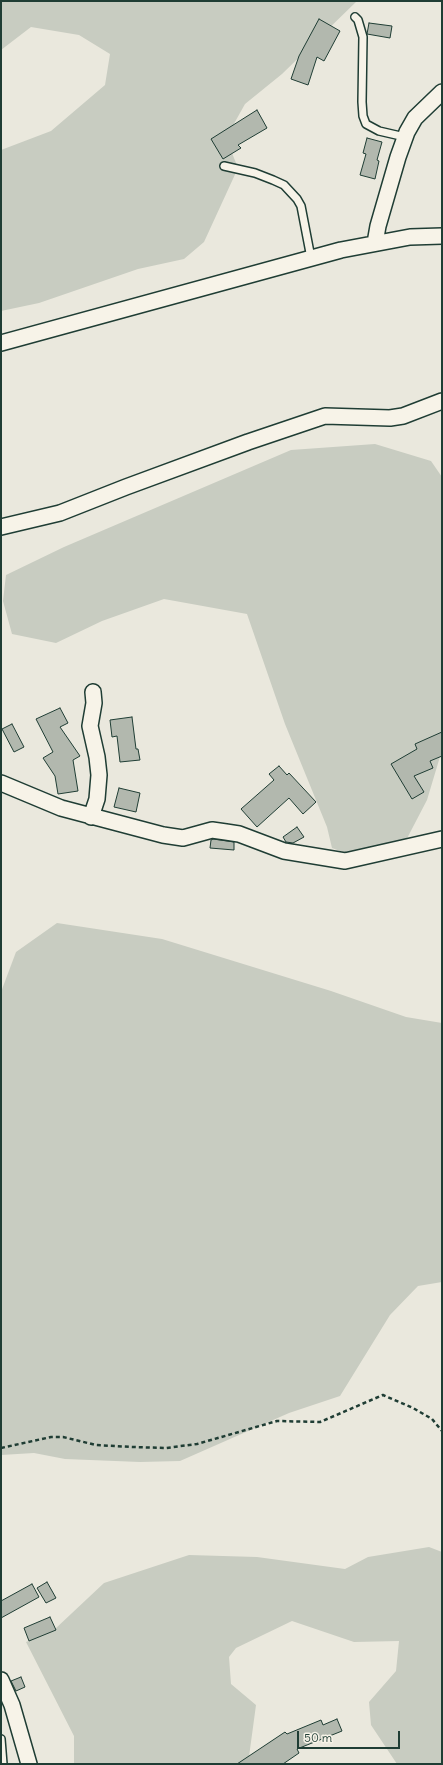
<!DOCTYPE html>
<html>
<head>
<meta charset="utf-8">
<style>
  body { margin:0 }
  #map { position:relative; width:443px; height:1765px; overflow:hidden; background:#eae8dd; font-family:Delius,sans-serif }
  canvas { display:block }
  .frame { position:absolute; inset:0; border:2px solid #1f3d34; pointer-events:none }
  .scale { position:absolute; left:297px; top:1731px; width:103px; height:18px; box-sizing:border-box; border:2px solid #1f3d34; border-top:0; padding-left:5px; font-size:12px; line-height:14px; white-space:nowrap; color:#1f3d34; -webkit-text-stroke:3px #f7f3e8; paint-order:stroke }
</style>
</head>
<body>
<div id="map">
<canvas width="443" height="1765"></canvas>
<div class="frame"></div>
<div class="scale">50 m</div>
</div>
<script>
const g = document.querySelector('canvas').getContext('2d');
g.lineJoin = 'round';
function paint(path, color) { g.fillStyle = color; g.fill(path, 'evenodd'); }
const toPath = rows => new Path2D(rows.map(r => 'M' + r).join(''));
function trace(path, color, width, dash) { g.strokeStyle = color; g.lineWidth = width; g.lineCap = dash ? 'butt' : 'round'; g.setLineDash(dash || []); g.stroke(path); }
paint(toPath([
  [1,1,357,1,282,74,245,104,226,138,238,168,204,242,184,259,138,269,39,303,1,311,1,150,51,131,105,85,110,54,79,35,31,27,1,50],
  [375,444,431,461,442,477,442,750,427,800,402,848,356,857,332,848,327,827,285,724,247,614,164,599,102,621,56,643,12,634,3,601,6,575,64,547,291,450],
  [57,923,162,939,331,991,406,1017,442,1023,442,1282,418,1286,390,1315,340,1396,289,1413,180,1461,140,1462,65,1459,34,1453,1,1455,1,992,16,952],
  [429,1547,442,1552,442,1764,397,1764,371,1725,369,1702,396,1671,399,1641,354,1642,292,1621,236,1648,229,1657,231,1684,256,1705,248,1764,74,1764,74,1736,26,1642,55,1629,104,1583,189,1555,257,1557,345,1569,368,1557]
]), '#c8ccc1');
const building = toPath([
  [319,19,340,31,324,61,317,57,308,85,291,79,299,56,319,19],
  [369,23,392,26,390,38,367,34,369,23],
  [257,110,267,128,238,145,241,148,223,159,211,139,257,110],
  [367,138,382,142,377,160,379,161,375,179,360,175,366,154,363,153,367,138],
  [60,708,68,723,60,727,80,756,73,760,78,791,58,794,55,776,43,758,53,752,36,719,60,708],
  [132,717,136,749,138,749,140,760,120,762,117,736,112,737,110,720,132,717],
  [12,724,24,747,14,752,2,729,12,724],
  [442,732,442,756,430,761,433,768,414,776,424,792,412,799,391,764,417,749,415,744,442,732],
  [279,766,287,775,289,773,316,802,303,814,289,798,257,827,241,809,274,780,269,774,279,766],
  [119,788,140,793,136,812,114,807,119,788],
  [297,827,304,837,293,843,286,842,283,837,297,827],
  [213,839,234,842,234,850,210,848,211,840,213,839],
  [47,1582,56,1598,46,1603,37,1588,47,1582],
  [32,1584,39,1597,1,1618,1,1601,32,1584],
  [50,1617,56,1630,29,1641,24,1628,50,1617],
  [21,1677,25,1687,16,1691,11,1681,21,1677],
  [337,1719,342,1731,297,1749,299,1753,283,1764,237,1764,285,1732,287,1734,321,1720,323,1725,337,1719]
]);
paint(building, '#b2b8ae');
trace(building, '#1f3d34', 1);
const service = toPath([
  [355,17,358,20,363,37,362,102,363,116,366,124,379,131,405,137],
  [224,166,255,173,273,180,284,185,297,199,301,206,311,258],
  [1,1739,3,1764]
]);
const minor = toPath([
  [375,243,378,226,398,157,407,132,415,118,442,92],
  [1,343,341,250,410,237,442,236],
  [1,527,60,513,126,487,248,442,325,416,390,418,403,416,442,401],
  [1,783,61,808,163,835,183,838,212,830,226,832,239,834,284,851,345,861,442,839],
  [91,817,97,799,99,775,97,757,90,726,94,703,93,692],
  [1,1680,12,1705,29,1764]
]);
trace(service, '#1f3d34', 10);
trace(minor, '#1f3d34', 18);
trace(toPath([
  [1,1448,51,1437,63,1437,96,1445,133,1447,166,1448,197,1444,277,1421,320,1422,383,1395,413,1408,432,1419,442,1431]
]), '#1f3d34', 2.5, [4, 3]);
trace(service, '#f7f3e8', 7);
trace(minor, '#f7f3e8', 15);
</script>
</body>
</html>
